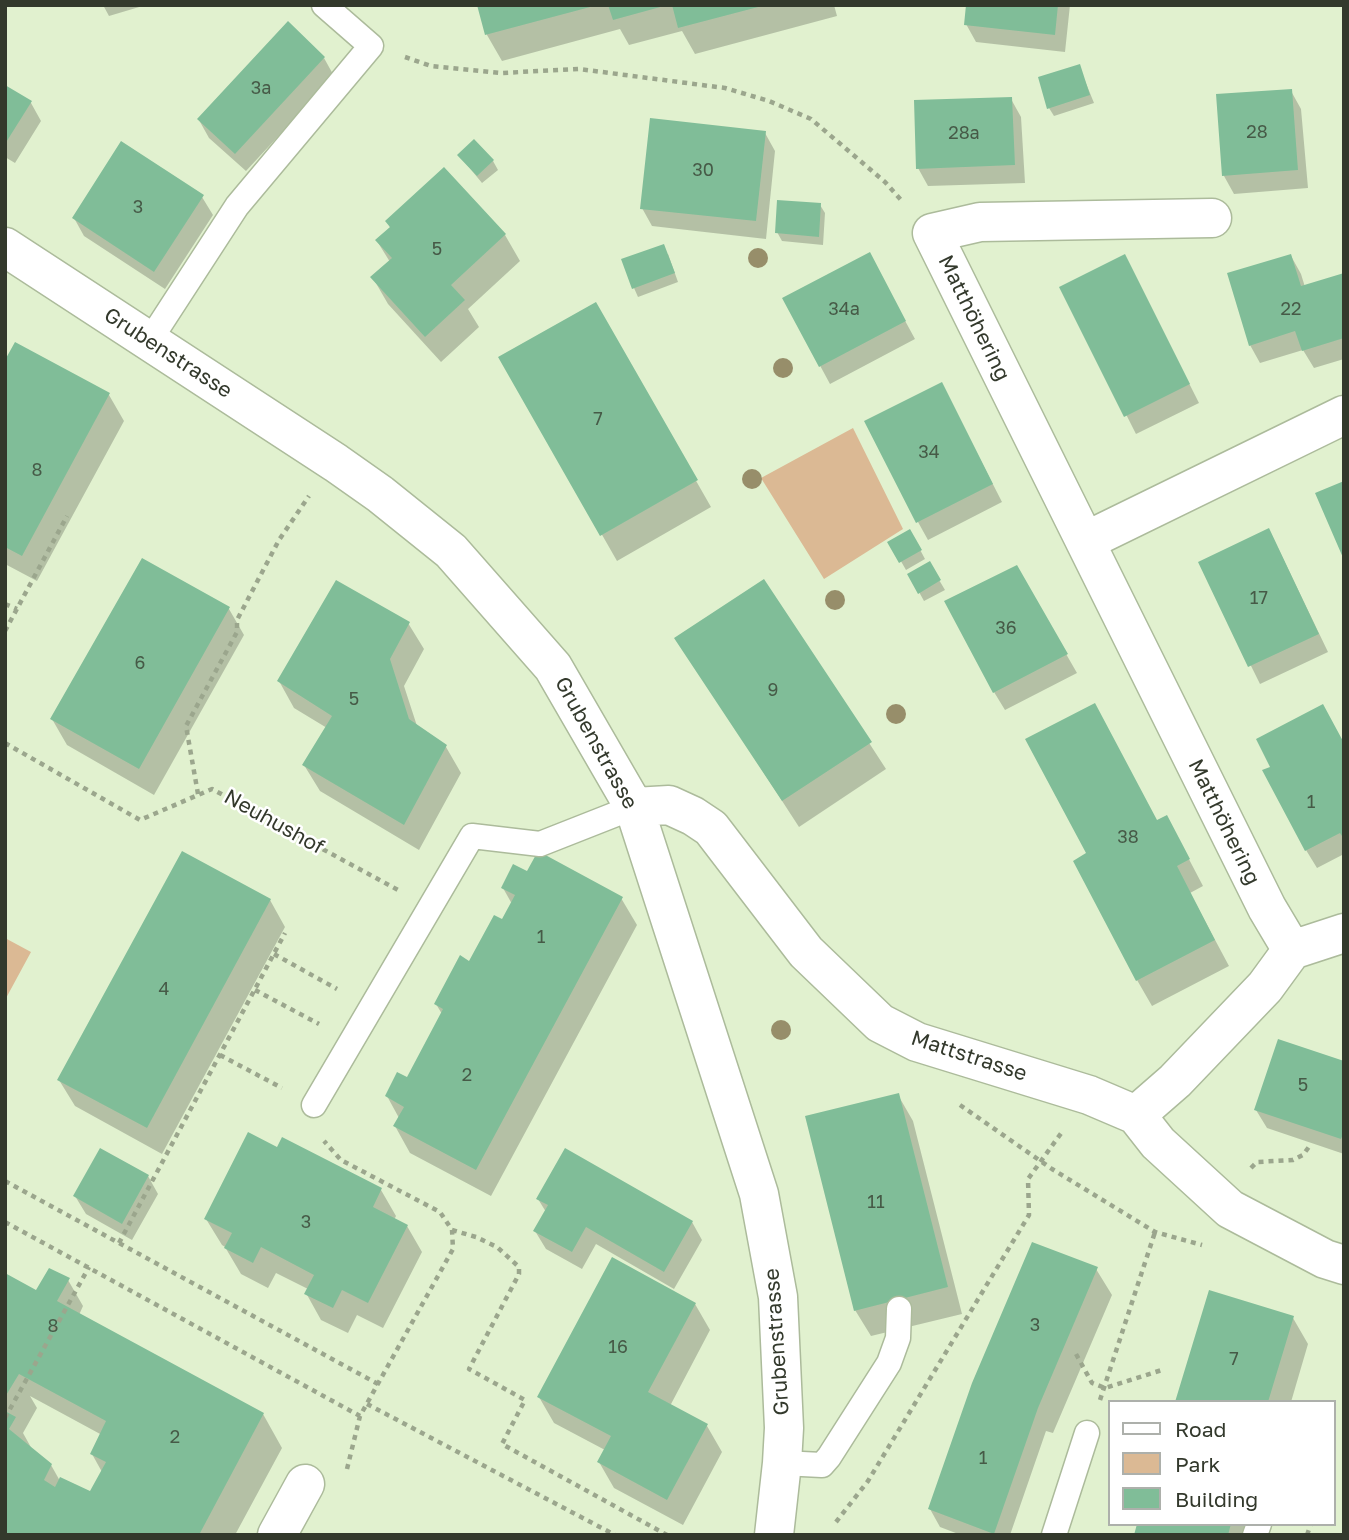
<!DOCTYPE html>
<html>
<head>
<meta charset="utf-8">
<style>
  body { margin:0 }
  #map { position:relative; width:1349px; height:1540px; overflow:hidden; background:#e1f1cf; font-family:"Golos Text",sans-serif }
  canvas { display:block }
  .frame { position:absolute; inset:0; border:7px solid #33392c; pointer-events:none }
  .legend { position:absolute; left:1108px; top:1400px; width:228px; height:126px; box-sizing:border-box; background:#fff; border:2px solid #adb0ab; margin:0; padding:9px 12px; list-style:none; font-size:21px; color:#33392c }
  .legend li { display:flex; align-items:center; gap:14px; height:35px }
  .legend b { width:35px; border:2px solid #adb0ab }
</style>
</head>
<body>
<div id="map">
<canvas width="1349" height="1540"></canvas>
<div class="frame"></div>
<ul class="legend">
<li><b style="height:9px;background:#fff"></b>Road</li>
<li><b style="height:19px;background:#dbb994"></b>Park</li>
<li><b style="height:19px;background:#80bd98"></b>Building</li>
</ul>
</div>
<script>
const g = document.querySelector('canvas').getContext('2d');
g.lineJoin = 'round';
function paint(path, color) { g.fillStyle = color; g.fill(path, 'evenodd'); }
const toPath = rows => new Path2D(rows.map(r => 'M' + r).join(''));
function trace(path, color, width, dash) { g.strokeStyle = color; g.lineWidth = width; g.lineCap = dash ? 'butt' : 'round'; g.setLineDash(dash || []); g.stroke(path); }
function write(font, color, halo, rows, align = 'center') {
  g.font = font + ' "Golos Text",sans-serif'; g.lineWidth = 5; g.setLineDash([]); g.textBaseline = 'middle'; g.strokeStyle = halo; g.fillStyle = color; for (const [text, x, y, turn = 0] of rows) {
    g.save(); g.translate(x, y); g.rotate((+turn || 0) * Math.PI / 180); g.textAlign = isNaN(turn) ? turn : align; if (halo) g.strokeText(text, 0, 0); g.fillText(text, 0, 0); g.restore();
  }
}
paint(toPath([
  [853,428,903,529,824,579,761,478],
  [5,938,31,952,5,1000]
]), '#dbb994');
paint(toPath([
  [103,5,146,5,109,16],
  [479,5,834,5,837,16,695,54,682,31,629,45,620,29,502,61,487,35],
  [968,5,1070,5,1065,52,976,42,966,24],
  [324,58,334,76,246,171,209,138,199,120],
  [1079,66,1094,103,1054,116,1049,108],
  [5,87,31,103,41,121,15,163,5,157],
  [1291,91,1301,109,1308,188,1234,194,1224,176,1218,96],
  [1011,99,1021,117,1025,183,928,186,918,168],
  [765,133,775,151,766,239,652,226,642,208],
  [459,155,493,161,498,170,482,183],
  [444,169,505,235,520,261,468,309,479,327,441,362,388,304,373,278,390,262,377,241,391,229,387,222],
  [202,197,213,215,165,289,84,236,74,218],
  [820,205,825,213,823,245,782,241,777,232],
  [668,254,678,282,638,297,634,288],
  [1291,256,1301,274,1305,287,1344,275,1344,359,1314,368,1303,350,1260,363,1250,345],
  [879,273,915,339,830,384,784,299],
  [1134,274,1199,403,1136,434,1062,288],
  [595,304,711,507,617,561,501,358],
  [16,344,109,395,124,421,37,581,5,564,5,364],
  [951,402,1002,502,928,540,918,522],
  [910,531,925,559,906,570,890,542],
  [1278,548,1328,652,1260,684,1200,563],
  [143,560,229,609,244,635,154,795,67,745,52,719],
  [929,563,945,590,924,601,909,574],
  [1016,567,1077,673,1005,710,994,692],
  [764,581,886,769,799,827,677,639],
  [408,623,424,649,404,686,417,726,446,747,461,773,419,850,320,791,304,765,327,728,294,708,279,681],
  [1344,744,1344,854,1317,868,1306,850],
  [1158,822,1181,844,1203,886,1190,893,1229,966,1152,1006,1137,980,1088,854],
  [528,873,621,898,637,925,491,1196,410,1153,395,1126,399,1118,387,1096,407,1080,442,1014,436,1004,503,921,512,904,503,888],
  [270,900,285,927,162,1154,75,1106,59,1080],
  [1344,1063,1344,1154,1267,1128,1256,1110],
  [898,1095,913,1121,962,1314,871,1336,855,1310],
  [278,1149,381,1190,396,1216,394,1220,407,1226,422,1252,383,1328,357,1315,348,1333,321,1320,306,1293,308,1289,276,1273,268,1288,241,1274,225,1247,222,1245,206,1219],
  [148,1176,158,1194,132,1240,86,1214,75,1196],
  [538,1199,692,1222,702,1240,674,1289,596,1244,582,1269,546,1249,535,1231,546,1212],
  [1096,1269,1112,1295,1053,1433,1046,1431,1010,1535,961,1535,940,1527,930,1509],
  [5,1275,37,1292,68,1280,83,1306,79,1315,263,1414,282,1448,235,1535,5,1535],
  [30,1396,102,1435,92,1454,102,1472,91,1494,60,1481,51,1465,33,1451,23,1433,37,1408],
  [695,1304,710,1330,670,1406,707,1426,722,1452,683,1525,614,1488,599,1462,605,1450,554,1423,539,1397],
  [1293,1318,1308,1344,1291,1402,1177,1402],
  [1139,1524,1253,1524,1250,1535,1136,1535]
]), '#0003');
paint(toPath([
  [477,5,594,5,594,6,485,35],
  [608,5,664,5,664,6,613,20],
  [672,5,762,5,762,6,678,28],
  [966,5,1058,5,1055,35,964,25],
  [288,21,325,57,235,154,197,119],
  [1080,64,1090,95,1047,109,1038,77],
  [5,85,32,101,5,144],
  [1292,89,1298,170,1222,176,1216,94],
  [1012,97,1015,165,916,169,914,100],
  [650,118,766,131,756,221,640,209],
  [474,139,494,160,477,176,457,155],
  [121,141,204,195,154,272,72,218],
  [444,167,506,234,451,285,465,300,425,337,370,277,392,258,375,240,390,227,385,221],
  [777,200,821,203,819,237,775,233],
  [664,244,675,273,632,289,621,259],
  [870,252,906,321,819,367,782,298],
  [1125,254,1190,384,1124,417,1059,287],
  [1291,254,1301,286,1344,273,1344,338,1302,351,1295,331,1249,346,1227,273],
  [596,302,698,480,600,536,498,357],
  [15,342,110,393,22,556,5,547,5,360],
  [942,382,993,484,916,523,864,421],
  [1344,481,1344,560,1315,493],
  [1269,528,1319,634,1248,667,1198,562],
  [910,529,922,550,899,563,887,542],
  [142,558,230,607,139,769,50,719],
  [930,561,941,580,918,594,907,574],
  [1017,565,1068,654,993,693,944,601],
  [764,579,872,742,782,801,674,638],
  [336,580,410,622,390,659,409,719,447,745,404,825,302,765,332,716,277,681],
  [1095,703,1157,820,1167,815,1190,859,1177,866,1215,940,1136,981,1073,861,1086,853,1025,739],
  [1323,704,1344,743,1344,839,1340,833,1305,851,1262,770,1270,767,1256,739],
  [182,851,271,899,147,1128,57,1080],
  [538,851,623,897,476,1170,393,1126,404,1107,385,1096,397,1072,407,1077,443,1009,434,1004,460,955,469,961,494,915,502,919,515,895,501,888,513,864,527,871],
  [1278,1039,1344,1061,1344,1132,1341,1139,1254,1110],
  [899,1093,948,1287,854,1311,805,1116],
  [248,1132,277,1147,282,1137,382,1188,373,1207,408,1225,368,1303,342,1290,333,1308,304,1294,314,1275,261,1247,253,1263,224,1248,232,1233,204,1219],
  [100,1148,149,1175,122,1224,73,1196],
  [565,1148,693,1221,664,1272,586,1227,572,1252,533,1231,548,1205,536,1199],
  [1032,1242,1098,1267,1038,1408,994,1534,928,1509,972,1383],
  [612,1257,696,1303,648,1392,708,1424,667,1500,597,1462,611,1436,537,1397],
  [49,1268,70,1278,57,1301,264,1413,199,1535,5,1535,5,1411,16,1417,9,1429,52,1464,44,1480,55,1487,60,1477,90,1491,106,1462,90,1454,106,1421,19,1374,5,1397,5,1273,36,1290],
  [1209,1290,1294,1316,1268,1402,1175,1402],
  [1137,1524,1231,1524,1228,1535,1134,1535]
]), '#80bd98');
const service = toPath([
  [150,340,237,206,371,46,324,5],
  [314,1105,472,836,540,844,634,807],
  [782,1463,822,1465,829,1457,889,1363,898,1338,899,1309],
  [1054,1535,1087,1433],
  [1255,1535,1259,1524]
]);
const minor = toPath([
  [1212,218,980,222,932,233,1267,908,1292,950],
  [5,247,336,463,380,494,451,551,553,667,634,807,759,1194,778,1297,784,1428,782,1463,774,1535],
  [1086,541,1344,415],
  [634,807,669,805,693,816,711,828,806,952,880,1023,917,1042,1089,1095,1136,1115,1158,1143,1230,1209,1325,1259,1344,1265],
  [1136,1115,1175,1081,1265,987,1292,950,1344,933],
  [277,1535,305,1484]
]);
trace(service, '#acbb9b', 27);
trace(minor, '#acbb9b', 41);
trace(toPath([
  [405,57,431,66,501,73,579,69,725,88,769,101,811,119,885,182,902,201],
  [5,604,17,609],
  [5,631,67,516],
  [5,743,140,820,212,789,398,890],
  [198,794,186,726,237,632,237,620,279,540,309,496],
  [274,954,337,989],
  [255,990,319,1024],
  [220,1055,282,1088],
  [960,1105,1052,1169,1155,1232,1202,1245],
  [1251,1168,1257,1162,1293,1160,1303,1155,1311,1144],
  [5,1181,378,1384],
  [5,1222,360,1416,453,1249,452,1230,440,1212,341,1160,324,1141],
  [452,1230,476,1237,497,1247,519,1267,519,1274,469,1369,525,1400,502,1444,667,1535],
  [119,1243,285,933],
  [1076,1354,1092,1383,1105,1388,1165,1369],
  [1100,1400,1155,1232],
  [367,1404,615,1535],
  [5,1418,89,1267],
  [347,1469,360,1416],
  [836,1522,868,1481,1029,1215,1028,1179,1062,1132],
  [1307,1535,1311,1524]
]), '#9ba68d', 4.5, [5, 5]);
trace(service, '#fff', 24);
trace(minor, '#fff', 38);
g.fillStyle = '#978e6a';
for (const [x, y] of [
  [758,258],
  [783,368],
  [752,479],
  [835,600],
  [896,714],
  [781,1030]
]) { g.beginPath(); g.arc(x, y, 10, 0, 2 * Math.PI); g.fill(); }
write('18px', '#465a47', null, [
  ["3a",261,88],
  ["28",1257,132],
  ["28a",964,133],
  ["30",703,170],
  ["3",138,207],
  ["5",437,249],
  ["34a",844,309],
  ["22",1291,309],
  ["7",598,419],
  ["34",929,452],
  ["8",37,470],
  ["17",1259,598],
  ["36",1006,628],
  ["6",140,663],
  ["9",773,690],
  ["5",354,699],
  ["1",1311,802],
  ["38",1128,837],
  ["1",541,937],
  ["4",164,989],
  ["2",467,1075],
  ["5",1303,1085],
  ["11",876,1202],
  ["3",306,1222],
  ["3",1035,1325],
  ["8",53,1326],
  ["16",618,1347],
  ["7",1234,1359],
  ["2",175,1437],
  ["1",983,1458]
]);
write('21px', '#33392c', '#fff', [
  ["Matthöhering",974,318,64],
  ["Grubenstrasse",168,353,33],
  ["Grubenstrasse",596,743,61],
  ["Neuhushof",274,822,29],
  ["Matthöhering",1224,822,64],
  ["Mattstrasse",969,1056,18],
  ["Grubenstrasse",777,1342,-94]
]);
</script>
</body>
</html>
